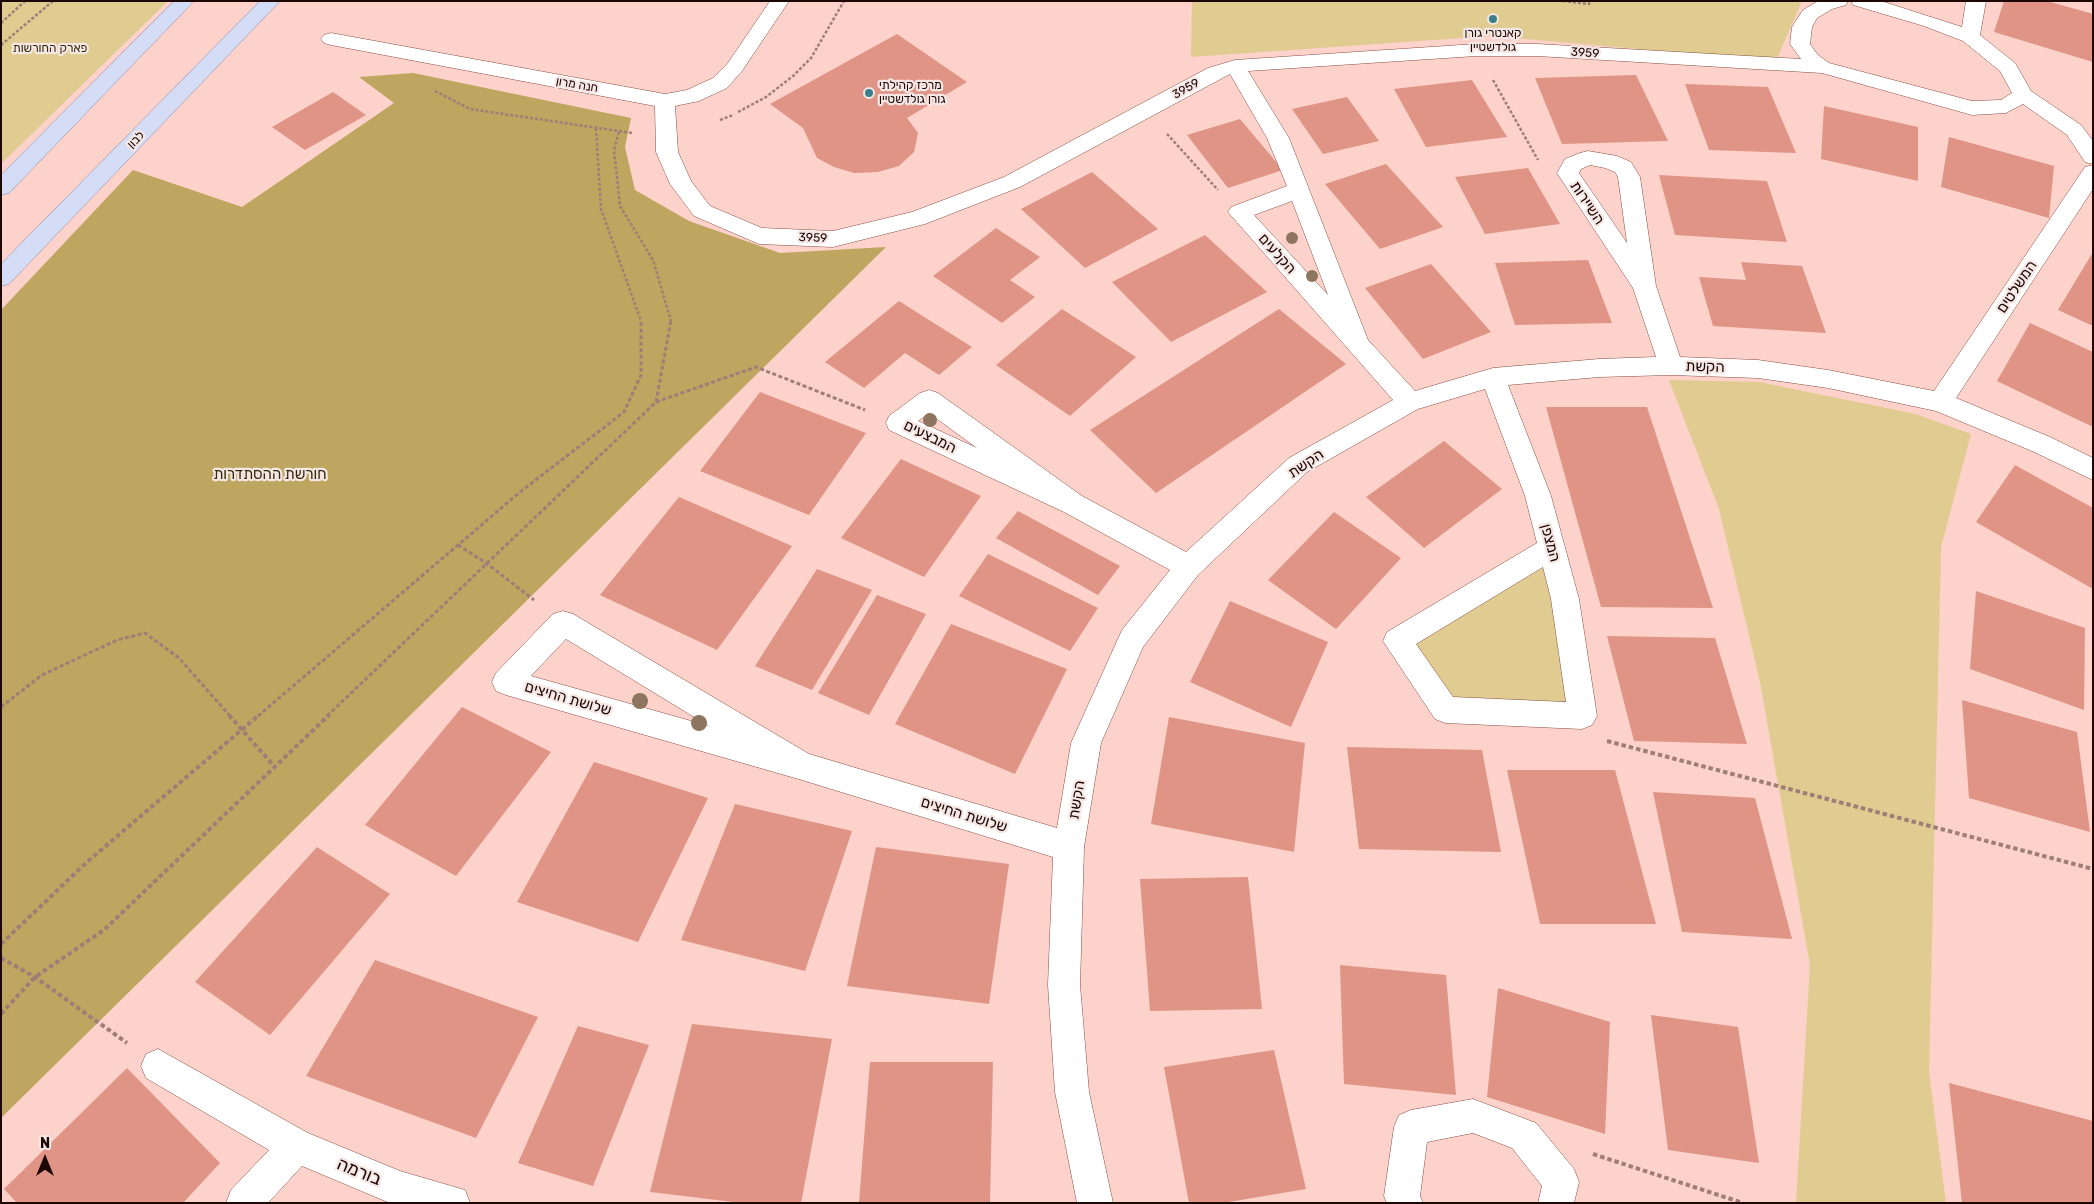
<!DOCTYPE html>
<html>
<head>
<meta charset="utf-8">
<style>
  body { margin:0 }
  #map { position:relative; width:2094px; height:1204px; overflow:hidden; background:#fcd2ca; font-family:Rubik,sans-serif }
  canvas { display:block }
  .frame { position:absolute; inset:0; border:2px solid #1d0705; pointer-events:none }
  .north { position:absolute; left:20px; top:1134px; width:50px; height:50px; -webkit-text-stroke:4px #f5e7e4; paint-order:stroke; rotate:0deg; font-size:14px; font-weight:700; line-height:20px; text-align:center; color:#1d0705 }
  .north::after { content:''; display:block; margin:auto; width:18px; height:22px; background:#1d0705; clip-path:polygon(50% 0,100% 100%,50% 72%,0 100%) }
</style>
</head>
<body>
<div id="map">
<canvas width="2094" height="1204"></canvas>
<div class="frame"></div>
<div class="north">N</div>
</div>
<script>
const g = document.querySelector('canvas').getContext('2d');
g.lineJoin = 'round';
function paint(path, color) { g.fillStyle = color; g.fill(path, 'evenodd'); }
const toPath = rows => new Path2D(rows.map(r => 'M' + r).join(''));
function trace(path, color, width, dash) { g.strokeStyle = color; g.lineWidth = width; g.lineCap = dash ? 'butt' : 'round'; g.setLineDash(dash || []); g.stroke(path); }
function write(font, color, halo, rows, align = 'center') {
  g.font = font + ' Rubik,"Noto Sans Hebrew",sans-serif'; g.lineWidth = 4.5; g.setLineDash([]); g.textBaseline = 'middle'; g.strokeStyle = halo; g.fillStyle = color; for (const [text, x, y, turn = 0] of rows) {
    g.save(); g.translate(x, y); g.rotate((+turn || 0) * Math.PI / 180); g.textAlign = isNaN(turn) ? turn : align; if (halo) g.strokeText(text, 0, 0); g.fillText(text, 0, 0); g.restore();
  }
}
paint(toPath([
  [1,1,168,1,1,164],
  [1192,1,1802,1,1776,61,1491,36,1191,57],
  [1669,380,1759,382,1916,414,1971,434,1941,547,1929,1072,1946,1203,1796,1203,1810,965,1760,682,1719,509],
  [1552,548,1582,716,1445,710,1397,641]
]), '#e0cb91');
paint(toPath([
  [413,73,631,118,625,147,635,190,689,221,780,253,886,247,1,1118,1,310,133,170,242,207,394,103,359,77]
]), '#bea560');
paint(toPath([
  [2004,1,2047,1,2093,14,2093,62,1994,32],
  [897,34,967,82,907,118,918,133,914,152,899,166,878,172,854,173,834,167,817,158,803,128,770,104],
  [1636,75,1668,141,1562,144,1535,78],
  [1472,80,1507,137,1426,147,1394,89],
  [1685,84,1768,87,1796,153,1709,150],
  [333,92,366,115,305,150,272,127],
  [1347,97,1379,141,1323,154,1292,109],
  [1824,106,1918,127,1918,181,1821,159],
  [1240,119,1283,170,1228,188,1187,135],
  [1949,137,2054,166,2049,218,1941,187],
  [1386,164,1443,227,1380,249,1325,184],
  [1528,168,1560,224,1485,234,1455,177],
  [1092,172,1158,229,1085,268,1021,209],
  [1659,175,1767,181,1787,242,1675,235],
  [996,228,1040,257,1010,280,1035,297,1002,323,933,276],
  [1205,235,1267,292,1171,342,1112,282],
  [2093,252,2093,326,2058,310],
  [1588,260,1612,323,1515,325,1495,263],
  [1741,262,1802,266,1826,333,1713,326,1699,277,1746,280],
  [1431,264,1491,332,1423,359,1365,288],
  [899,301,972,347,939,375,905,353,864,388,825,362],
  [1062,309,1136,357,1070,416,996,365],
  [1279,309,1346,364,1156,493,1090,430],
  [2030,323,2093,352,2093,427,1997,381],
  [760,392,866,433,809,515,700,471],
  [1546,407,1647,407,1713,608,1601,607],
  [1444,441,1502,489,1424,548,1366,497],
  [901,459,981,496,924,577,841,538],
  [2015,465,2093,508,2093,589,1976,522],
  [679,497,792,546,717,650,600,595],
  [1018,511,1120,566,1098,595,996,538],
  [1334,512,1401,558,1336,629,1268,580],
  [988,554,1098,608,1070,651,959,596],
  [817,569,872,590,812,690,755,666],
  [1976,591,2085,628,2084,710,1970,669],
  [877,595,926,614,869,715,818,693],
  [1230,601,1328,642,1291,727,1190,682],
  [951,624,1067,669,1015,774,895,724],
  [1607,636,1715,638,1747,744,1634,741],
  [1962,700,2077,732,2090,832,1969,798],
  [462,707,551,752,456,876,365,825],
  [1169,717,1305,743,1294,852,1151,824],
  [1347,747,1482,750,1501,852,1359,849],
  [594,762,708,798,638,942,517,902],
  [1507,770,1615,770,1656,924,1540,924],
  [1653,792,1755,798,1792,939,1682,932],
  [735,804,852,831,805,971,681,940],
  [317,847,390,894,270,1035,195,982],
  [876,847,1009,864,989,1004,847,986],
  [1248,877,1262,1009,1150,1011,1140,879],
  [375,960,538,1017,476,1138,306,1076],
  [1340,965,1446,975,1456,1095,1344,1084],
  [1498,988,1610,1022,1605,1134,1487,1097],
  [1651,1015,1738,1027,1759,1163,1668,1150],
  [692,1024,832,1039,801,1203,742,1203,650,1192],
  [578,1026,649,1045,593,1186,518,1163],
  [1274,1050,1306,1189,1223,1203,1189,1203,1164,1067],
  [870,1062,993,1062,990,1203,859,1203],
  [127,1068,220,1163,183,1203,17,1203,4,1189],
  [1949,1083,2093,1121,2093,1203,1962,1203]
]), '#df9486');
const minor = toPath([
  [770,1,789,1,742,71,727,88,699,101,675,106,678,152,691,181,710,206,762,228,833,231,912,212,1004,177,1208,68,1235,60,1476,44,1537,44,1801,59,1790,44,1792,27,1803,10,1818,1,1848,1,1846,5,1832,9,1817,18,1812,27,1810,44,1818,55,1829,63,1972,101,2001,100,2012,93,2000,71,1963,41,1924,26,1853,5,1851,1,1881,1,1962,27,1966,1,1986,1,1980,35,2015,63,2031,91,2081,125,2093,141,2093,164,2085,162,2067,135,2023,104,2006,113,1972,115,1822,73,1537,56,1476,56,1248,71,1289,138,1368,340,1415,391,1493,368,1599,359,1656,357,1633,288,1557,173,1565,159,1580,153,1588,151,1617,156,1631,162,1640,177,1656,286,1680,357,1758,360,1828,370,1934,391,2085,167,2093,165,2093,189,1956,398,2050,437,2093,458,2093,480,2032,451,1936,411,1828,388,1758,378,1671,375,1599,377,1508,385,1551,496,1579,599,1597,716,1592,725,1582,729,1445,723,1435,719,1383,641,1387,632,1537,543,1525,496,1485,389,1418,409,1307,472,1198,575,1143,647,1101,743,1084,847,1080,985,1089,1092,1113,1203,1077,1203,1055,1092,1048,985,1053,857,802,780,506,695,496,691,492,682,496,673,553,614,563,611,573,614,809,754,1057,828,1071,743,1122,630,1170,570,1064,512,889,430,886,423,889,416,920,393,929,390,938,393,1082,496,1186,552,1289,458,1393,400,1228,212,1231,207,1287,186,1267,138,1230,74,1020,187,925,224,833,247,759,244,694,216,670,184,656,152,655,106,331,45,324,43,321,39,324,35,331,33,665,94,687,90,713,78,728,63,770,1],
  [1590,165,1605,168,1615,172,1618,177,1627,243,1579,173,1581,169,1590,165],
  [1292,201,1328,295,1254,215,1292,201],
  [929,413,977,448,918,421,929,413],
  [1543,567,1551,599,1566,702,1453,697,1416,644,1543,567],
  [566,639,709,726,531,676,566,639],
  [158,1049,308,1133,400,1171,465,1190,470,1203,390,1203,302,1166,268,1203,226,1203,231,1190,269,1150,146,1078,141,1066,146,1054,158,1049],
  [1473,1099,1536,1123,1574,1169,1579,1182,1574,1203,1538,1203,1542,1186,1512,1148,1473,1133,1427,1142,1420,1196,1423,1203,1387,1203,1384,1196,1394,1127,1399,1115,1411,1110,1473,1099]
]);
const major = toPath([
  [174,1,194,1,9,193,1,195,1,175,174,1],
  [260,1,280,1,9,284,1,286,1,264,260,1]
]);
trace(minor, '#884d44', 1);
trace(major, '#81829e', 1);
trace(toPath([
  [1563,1,1589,4,1589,1],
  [1,23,25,1],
  [1,45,53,1],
  [1493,80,1538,160],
  [435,91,470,109,632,133],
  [738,112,766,97,793,76,811,58,844,1],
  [720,120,733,115],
  [596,128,601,209,641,321],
  [619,132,614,150,620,206,653,260,671,321],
  [1167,134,1218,190]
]), '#9f7e78', 2.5, [3, 2]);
trace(toPath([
  [656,402,756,367,865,410],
  [458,545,486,563,534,600],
  [1,707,42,675,117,640,145,633,179,658,230,716],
  [258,716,520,492,624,412,641,375,641,320],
  [327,716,656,402,671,320]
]), '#9f7e78', 3, [4, 2.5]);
trace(toPath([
  [229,715,274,766],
  [1607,741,2093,869],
  [1,944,87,862,259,715],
  [1,958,35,977,127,1043],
  [1,1014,35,977,104,930,329,715],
  [1593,1154,1743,1203]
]), '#9f7e78', 4, [4.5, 3]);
paint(minor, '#fff');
paint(major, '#d4dcf6');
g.fillStyle = '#8e7560';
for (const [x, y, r] of [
  [1292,238,6],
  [1312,276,6],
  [930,420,7],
  [640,701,8],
  [699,723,8]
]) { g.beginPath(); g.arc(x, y, r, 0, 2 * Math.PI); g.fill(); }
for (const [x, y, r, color] of [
  [1493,19,5,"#397f8b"],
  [869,93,5,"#397f8b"]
]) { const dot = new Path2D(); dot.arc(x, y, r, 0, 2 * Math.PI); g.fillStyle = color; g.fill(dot); trace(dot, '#f5e7e4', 2); }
write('12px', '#1d0705', '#f5e7e4', [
  ["קאנטרי גורן",1493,34],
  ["גולדשטיין",1493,48],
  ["מרכז קהילתי",879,86,"left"],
  ["גורן גולדשטיין",879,100,"left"]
]);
write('12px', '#342909', '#f5e7e4', [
  ["פארק החורשות",50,49]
]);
write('12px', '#1d0705', '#f5e7e4', [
  ["3959",1585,53,4],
  ["חנה מרון",577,85,10],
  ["3959",1186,89,-29],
  ["לבון",136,140,-46],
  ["3959",813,238,2]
]);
write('15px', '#1d0705', '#f5e7e4', [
  ["השיירות",1587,203,56],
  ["הקלעים",1277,254,48],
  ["המשלטים",2017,287,-56],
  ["הקשת",1705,367,2],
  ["המבצעים",930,437,26],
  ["הקשת",1306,464,-34],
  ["המצפן",1550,543,75],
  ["שלושת החיצים",568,699,16],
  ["הקשת",1077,800,-81],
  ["שלושת החיצים",964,815,17]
]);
write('15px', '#342909', '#f5e7e4', [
  ["חורשת ההסתדרות",270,475]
]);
write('18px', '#1d0705', '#f5e7e4', [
  ["בורמה",359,1172,22]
]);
</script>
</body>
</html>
